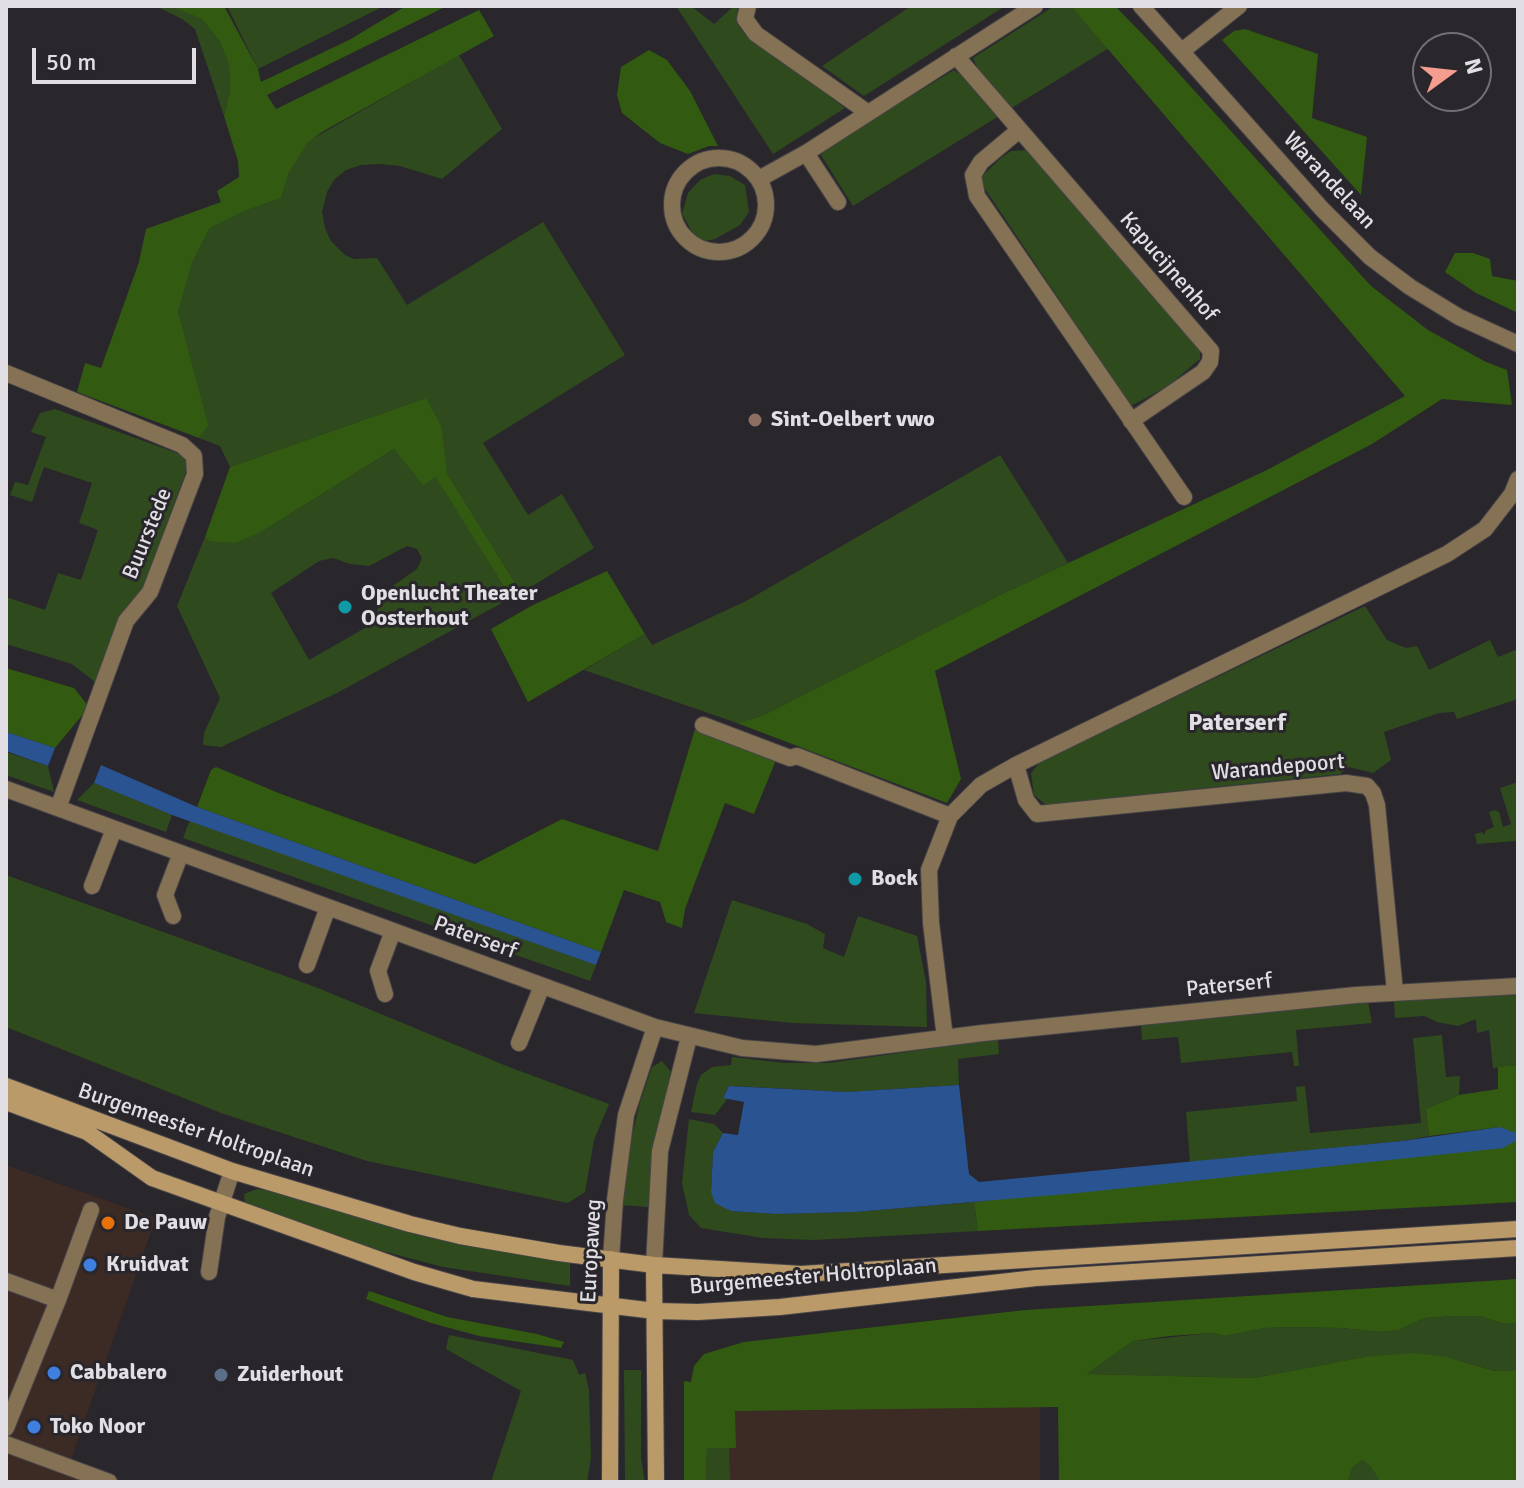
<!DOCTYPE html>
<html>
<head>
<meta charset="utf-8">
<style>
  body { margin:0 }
  #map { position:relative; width:1524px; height:1488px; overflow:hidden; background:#29262c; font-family:Signika,sans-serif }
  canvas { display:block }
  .frame { position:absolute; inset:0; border:8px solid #e1dfe3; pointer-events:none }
  .north { position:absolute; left:1412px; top:32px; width:80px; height:80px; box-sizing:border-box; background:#29262c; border:2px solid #737075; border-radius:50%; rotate:75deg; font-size:22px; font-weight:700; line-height:32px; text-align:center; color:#e1dfe3 }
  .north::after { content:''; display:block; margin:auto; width:28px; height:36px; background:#f59d8e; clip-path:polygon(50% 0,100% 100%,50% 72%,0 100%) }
  .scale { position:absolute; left:32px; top:48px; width:164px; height:36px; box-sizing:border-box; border:4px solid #e1dfe3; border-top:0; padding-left:10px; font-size:24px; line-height:28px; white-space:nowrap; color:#e1dfe3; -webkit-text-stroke:6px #29262c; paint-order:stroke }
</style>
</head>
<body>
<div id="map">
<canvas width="1524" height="1488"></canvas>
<div class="frame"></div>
<div class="north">N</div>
<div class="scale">50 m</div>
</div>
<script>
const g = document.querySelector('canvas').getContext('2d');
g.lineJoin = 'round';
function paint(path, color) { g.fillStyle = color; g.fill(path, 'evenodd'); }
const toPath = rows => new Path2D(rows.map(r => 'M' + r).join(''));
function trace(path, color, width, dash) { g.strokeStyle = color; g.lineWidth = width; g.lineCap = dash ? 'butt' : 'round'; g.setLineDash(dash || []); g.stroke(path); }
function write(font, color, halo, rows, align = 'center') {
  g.font = font + ' Signika,sans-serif'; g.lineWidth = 6; g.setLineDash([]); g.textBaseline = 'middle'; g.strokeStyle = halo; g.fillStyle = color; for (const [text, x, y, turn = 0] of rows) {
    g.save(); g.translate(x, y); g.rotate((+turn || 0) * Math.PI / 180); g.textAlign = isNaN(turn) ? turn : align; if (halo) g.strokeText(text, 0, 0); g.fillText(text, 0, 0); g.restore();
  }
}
paint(toPath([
  [6,1165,156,1218,68,1468,95,1482,6,1482],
  [708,1395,1040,1398,1040,1482,708,1482]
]), '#3c2a24');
paint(toPath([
  [156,6,175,7,202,19,220,42,229,65,230,90,224,116,195,29,182,19],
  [227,6,384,6,258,69],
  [676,6,691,6,714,24,734,6,738,6,737,23,743,32,845,108,773,154],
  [911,6,1005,6,864,96,822,66],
  [1054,6,1071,6,1109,48,1010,109,980,73,973,58],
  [459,55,502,129,442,179,400,166,380,164,361,165,346,170,334,180,327,192,322,212,325,228,331,241,345,255,354,259,377,258,407,305,543,222,625,355,483,443,528,515,562,494,594,548,521,593,447,473,426,398,230,467,220,446,199,438,178,312,192,263,210,228,242,212,281,198,289,173,307,142],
  [954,70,968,80,999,116,853,206,819,152],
  [1029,150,1200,347,1200,359,1168,386,1131,406,983,186,982,176,1002,157,1011,151],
  [714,174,730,176,745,185,749,212,740,225,715,239,705,241,695,237,682,214,688,193,700,180],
  [55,409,191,458,143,587,121,618,99,685,72,664,6,644,6,597,45,610,58,573,81,580,98,530,79,523,92,483,44,467,32,502,10,495,15,482,28,485,46,437,31,432,40,413],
  [394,449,423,484,436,476,511,598,337,693,221,747,203,745,204,733,220,698,177,606,205,537,209,541,263,531],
  [407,546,417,549,422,558,417,569,390,588,382,598,372,624,309,660,271,593,319,561,333,558,350,564,369,566],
  [1000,455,1068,563,1000,595,762,716,737,723,584,670,645,634,652,645,746,601],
  [1365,606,1387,640,1406,648,1417,646,1429,670,1490,640,1498,657,1518,649,1518,699,1457,719,1454,712,1439,713,1384,732,1391,760,1373,773,1349,767,1340,774,1053,804,1045,804,1034,795,1031,773,1040,762],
  [6,752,48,766,54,792,6,775],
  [1518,782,1517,841,1477,844,1475,834,1482,832,1484,835,1486,830,1494,827,1489,812,1495,810,1499,812,1503,827,1511,824,1500,788],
  [94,783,172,815,166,832,77,800],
  [190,820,596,965,590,981,183,838],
  [6,875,318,988,509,1067,609,1104,594,1140,585,1192,568,1203,367,1161,221,1113,6,1027],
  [732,900,807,924,825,934,823,948,844,957,858,916,917,936,926,982,927,1027,792,1023,694,1013],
  [1518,994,1518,1065,1493,1068,1489,1030,1477,1033,1476,1019,1458,1026,1437,1022,1424,1016,1395,1018,1394,1001],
  [1368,1002,1372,1023,1296,1030,1299,1066,1294,1066,1292,1052,1181,1063,1178,1037,1142,1040,1141,1024],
  [1442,1035,1446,1077,1460,1076,1459,1095,1426,1109,1429,1136,1402,1141,1190,1162,1186,1112,1297,1101,1296,1087,1305,1086,1310,1133,1421,1123,1413,1038],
  [998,1039,999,1054,958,1059,959,1085,847,1092,734,1086,729,1086,723,1097,728,1098,715,1115,691,1112,697,1084,701,1075,712,1067,731,1065,732,1057,785,1063,829,1063],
  [662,1061,671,1072,653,1152,648,1207,620,1205,626,1162,640,1102,652,1067],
  [689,1119,714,1124,723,1133,713,1152,711,1192,730,1211,776,1214,855,1212,974,1202,978,1231,814,1240,763,1238,701,1228,689,1215,682,1183],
  [257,1189,274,1191,570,1260,570,1286,443,1267,371,1248,245,1203,244,1194],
  [1455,1316,1480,1316,1501,1323,1518,1323,1518,1371,1496,1371,1447,1357,1364,1357,1254,1378,1085,1374,1133,1341,1213,1333,1225,1336,1264,1328,1293,1327,1340,1328,1381,1332,1398,1330,1425,1318],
  [449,1335,573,1360,579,1375,585,1373,589,1390,591,1458,587,1482,491,1482,521,1391,446,1349],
  [624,1370,641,1370,641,1458,645,1482,625,1482],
  [707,1447,729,1448,730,1482,706,1482],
  [1362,1460,1371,1467,1380,1482,1348,1482,1351,1469]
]), '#2f4b1d');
paint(toPath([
  [171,6,224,6,258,69,261,82,349,40,406,6,447,6,267,95,276,109,479,10,494,36,322,132,307,143,289,173,281,198,242,212,210,228,192,263,178,312,208,425,199,438,77,392,85,363,101,368,139,262,146,229,221,202,217,191,239,177,238,161,224,116,230,90,229,65,220,42,202,19],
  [1071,6,1115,6,1154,46,1371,286,1428,330,1486,362,1507,370,1512,405,1442,399,1372,444,935,671,961,779,947,803,737,723,762,716,1000,595,1267,470,1405,396],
  [1245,29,1318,54,1312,118,1367,137,1361,195,1222,40,1234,31],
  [649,50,667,60,690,91,718,146,709,146,688,154,660,143,622,113,617,95,621,67],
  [1455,253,1473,253,1490,259,1492,276,1518,281,1518,313,1476,293,1445,272],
  [426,398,441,426,447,473,521,593,511,598,436,477,423,485,394,449,263,531,235,543,209,541,205,537,230,467],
  [607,571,645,634,528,702,491,629,533,605],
  [6,668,74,688,89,707,55,748,6,732],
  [695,729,776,760,754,814,725,803,685,909,682,928,666,922,660,902,624,890,601,952,197,807,211,770,216,767,281,794,475,864,562,819,658,851],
  [1518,1065,1518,1202,978,1231,974,1202,1227,1175,1500,1127,1429,1136,1426,1109,1459,1095,1498,1089,1498,1067],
  [1518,1279,1518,1323,1501,1323,1480,1316,1455,1316,1425,1318,1398,1330,1381,1332,1340,1328,1293,1327,1264,1328,1225,1336,1213,1333,1169,1336,1133,1341,1086,1374,1254,1378,1364,1357,1415,1353,1447,1357,1495,1371,1518,1371,1518,1482,1380,1482,1371,1467,1362,1460,1351,1469,1348,1482,1059,1482,1058,1407,735,1411,736,1448,707,1448,706,1482,684,1482,684,1381,691,1382,694,1366,704,1354,744,1342,1025,1310],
  [369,1291,447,1317,537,1334,564,1342,561,1348,479,1336,431,1323,366,1299]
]), '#325b11');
paint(toPath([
  [6,732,55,748,48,766,6,751],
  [101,765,197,807,601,952,596,965,172,815,94,783],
  [959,1085,969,1174,979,1182,1402,1141,1500,1127,1516,1133,1517,1140,1503,1148,1078,1193,855,1212,776,1214,731,1211,715,1203,711,1192,713,1152,723,1133,738,1135,744,1102,723,1098,729,1086,847,1092]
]), '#2a5391');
const street = toPath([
  [748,6,745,19,756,34,867,112],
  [1141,6,1322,209,1370,257,1410,287,1459,317,1518,344],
  [1182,51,1239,6],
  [956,56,1211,351,1210,362,1203,372,1131,421],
  [1018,131,981,162,973,175,977,196,1184,497],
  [806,153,838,202],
  '672 205a47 47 0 1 1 94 0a47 47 0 1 1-94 0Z',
  [759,179,806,153,1035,6],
  [6,373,182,445,194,456,195,474,150,592,126,621,58,808],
  [703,725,790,758,797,756,950,816],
  [1016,765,1447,554,1485,529,1512,494,1518,479],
  [6,789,655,1027,742,1048,816,1054,983,1033,1356,995,1518,986],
  [92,886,114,829],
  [173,916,165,895,181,853],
  [307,965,328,907],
  [385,994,378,971,393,931],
  [945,1038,931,923,929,870,950,816,981,785,1016,765,1026,800,1037,814,1346,783,1367,786,1373,793,1377,805,1395,992],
  [519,1043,542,986],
  [611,1259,615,1200,626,1115,655,1027],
  [654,1265,660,1151,689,1037],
  [209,1272,217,1217,232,1171],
  [6,1281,58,1300,6,1428],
  [58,1300,91,1210],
  [6,1444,109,1482]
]);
const secondary = toPath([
  [6,1086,232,1171,410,1224,460,1236,559,1253,654,1265,801,1274,1518,1229],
  [6,1102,87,1132,152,1178,414,1272,473,1289,655,1311,698,1312,780,1307,1036,1278,1518,1248],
  [654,1265,656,1482],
  [610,1482,611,1259]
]);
trace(street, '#464449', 18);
trace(secondary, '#464449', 18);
trace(street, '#857153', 16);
trace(secondary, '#bb9a69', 16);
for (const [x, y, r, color] of [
  [755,420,8,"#8d6e63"],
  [345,607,8,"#0f9aa8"],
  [855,879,8,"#0f9aa8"],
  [108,1223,8,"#e8710a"],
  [90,1265,8,"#3f7fe0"],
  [54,1373,8,"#3f7fe0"],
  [221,1375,8,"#5c6f8a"],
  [34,1427,8,"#3f7fe0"]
]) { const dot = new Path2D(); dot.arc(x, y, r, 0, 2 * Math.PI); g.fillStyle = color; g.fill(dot); trace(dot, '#29262c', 3); }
write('22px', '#e1dfe3', '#29262c', [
  ["Warandelaan",1329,181,47],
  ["Kapucijnenhof",1168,267,49],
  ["Buurstede",148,534,-68],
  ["Warandepoort",1278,768,-5],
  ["Paterserf",475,938,20],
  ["Paterserf",1229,986,-6],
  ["Burgemeester Holtroplaan",196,1131,19],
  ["Europaweg",592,1251,-87],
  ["Burgemeester Holtroplaan",813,1277,-5]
]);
write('bold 22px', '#e1dfe3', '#29262c', [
  ["Sint-Oelbert vwo",771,420],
  ["Openlucht Theater",361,594],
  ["Oosterhout",361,619],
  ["Bock",871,879],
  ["De Pauw",124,1223],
  ["Kruidvat",106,1265],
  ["Cabbalero",70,1373],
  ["Zuiderhout",237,1375],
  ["Toko Noor",50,1427]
], 'left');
write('bold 24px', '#e1dfe3', '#29262c', [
  ["Paterserf",1237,724]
]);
</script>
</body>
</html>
